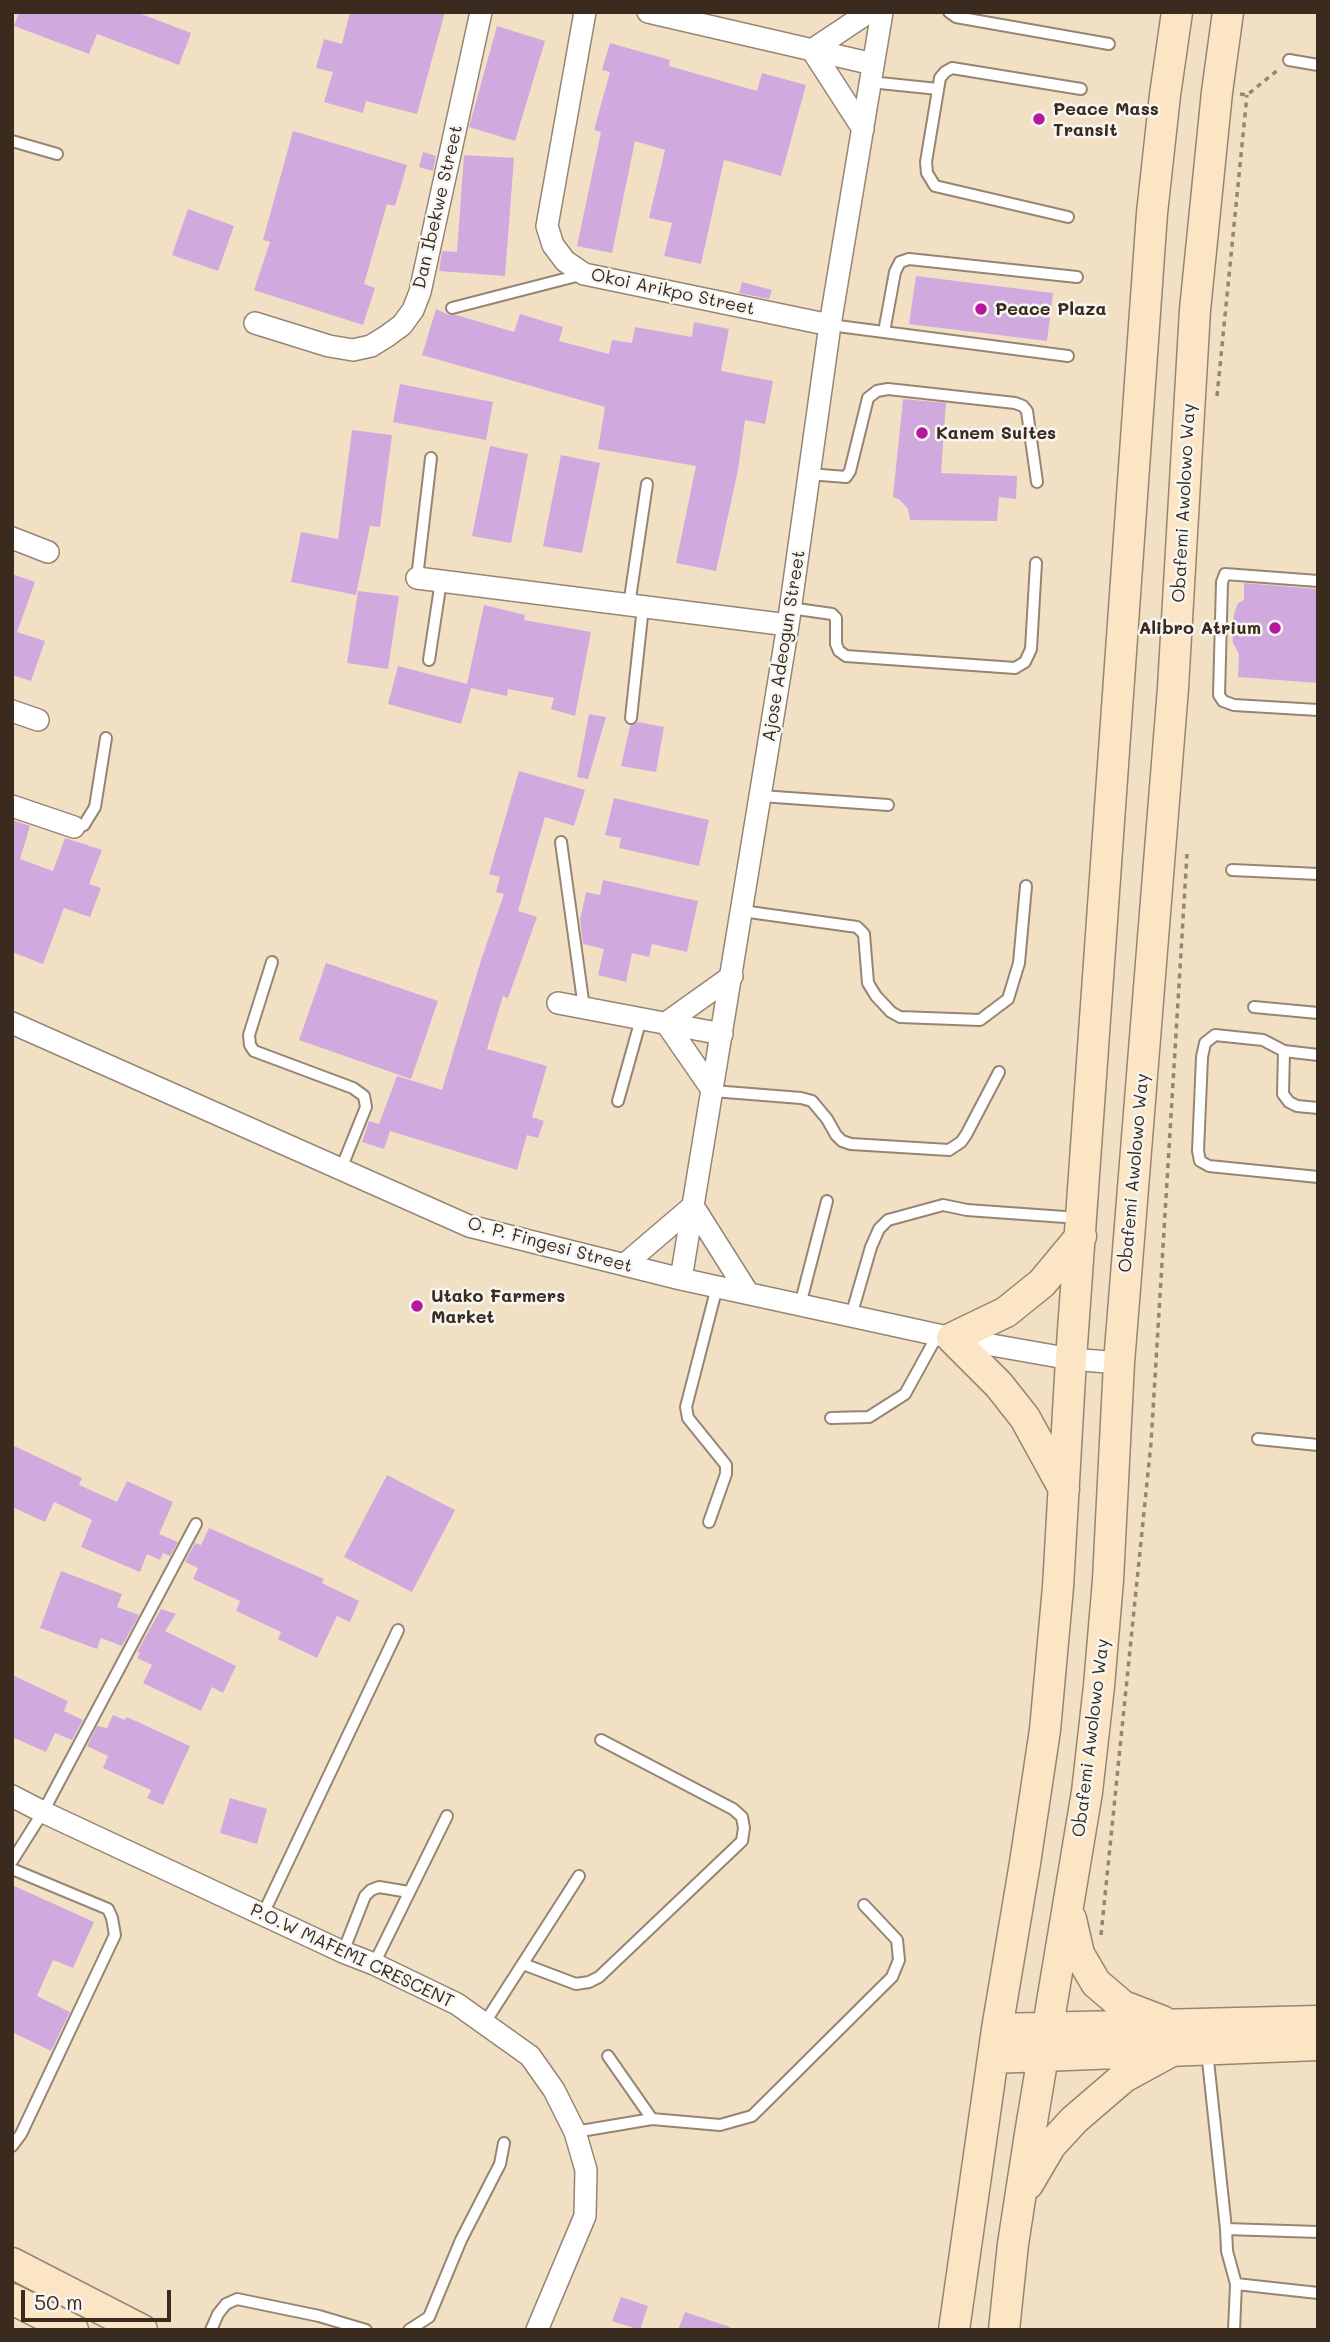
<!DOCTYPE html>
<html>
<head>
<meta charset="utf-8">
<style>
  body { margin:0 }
  #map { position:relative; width:1330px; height:2342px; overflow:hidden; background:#f2e0c5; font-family:Mali,sans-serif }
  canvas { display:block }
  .frame { position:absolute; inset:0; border:14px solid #3b2a1e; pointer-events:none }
  .scale { position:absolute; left:21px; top:2290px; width:150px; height:32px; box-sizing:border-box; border:4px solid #3b2a1e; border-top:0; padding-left:9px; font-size:21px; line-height:24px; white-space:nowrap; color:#3b2a1e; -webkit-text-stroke:5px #f6f6f2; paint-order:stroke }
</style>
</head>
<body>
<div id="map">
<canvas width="1330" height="2342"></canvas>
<div class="frame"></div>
<div class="scale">50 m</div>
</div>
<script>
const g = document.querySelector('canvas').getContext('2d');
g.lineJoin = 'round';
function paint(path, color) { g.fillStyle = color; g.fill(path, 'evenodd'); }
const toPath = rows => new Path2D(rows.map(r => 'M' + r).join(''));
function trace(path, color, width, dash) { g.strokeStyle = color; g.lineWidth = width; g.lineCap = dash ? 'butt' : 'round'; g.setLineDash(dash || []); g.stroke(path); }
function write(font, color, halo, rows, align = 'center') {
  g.font = font + ' Mali,sans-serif'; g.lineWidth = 5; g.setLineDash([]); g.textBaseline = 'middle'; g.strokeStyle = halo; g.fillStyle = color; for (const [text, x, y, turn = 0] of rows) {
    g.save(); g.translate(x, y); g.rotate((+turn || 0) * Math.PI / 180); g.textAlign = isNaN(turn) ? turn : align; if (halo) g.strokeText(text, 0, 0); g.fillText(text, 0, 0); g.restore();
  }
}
paint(toPath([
  [19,12,136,12,191,33,179,65,97,34,89,54,14,26],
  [350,12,445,12,417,114,366,101,363,113,324,102,333,72,316,68,324,39,342,44],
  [497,26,545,41,515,141,469,127],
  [610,43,670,60,669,66,757,91,762,73,806,85,781,176,724,160,701,264,664,256,672,223,649,218,665,150,635,141,612,253,577,246,601,132,594,130,610,72,602,70],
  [293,131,407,165,395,206,387,204,364,284,375,288,363,325,254,290,270,242,263,240],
  [423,152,436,156,433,171,419,167],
  [464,155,514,158,505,276,439,271,442,251,457,252],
  [188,209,234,226,218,271,172,255],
  [916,276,1053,293,1047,341,909,324],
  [742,282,772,290,769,299,739,293],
  [436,309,449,315,456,315,514,332,520,314,563,327,559,341,609,354,612,340,632,343,635,327,692,337,694,322,729,329,721,371,773,381,765,424,745,420,738,470,716,571,676,563,696,466,598,449,605,407,422,355],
  [400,384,493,402,486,440,393,422],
  [903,399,946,403,941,473,1017,476,1016,499,999,497,997,521,910,520,908,509,900,500,893,497],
  [352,430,392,435,380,527,370,526,356,595,291,582,301,532,338,539],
  [490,446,528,454,511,543,472,536],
  [561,455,600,463,582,553,543,546],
  [12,574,35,582,17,632,45,641,31,681,12,675],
  [1244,583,1318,589,1318,683,1238,677,1239,654,1233,643,1232,633,1234,614,1238,603,1244,600],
  [358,591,399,596,388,669,347,663],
  [484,605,525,615,524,620,591,632,575,716,551,709,554,698,508,689,507,696,471,688,461,724,388,704,398,666,467,684],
  [589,714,606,717,588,779,577,777],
  [638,722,664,727,656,772,621,766,630,726],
  [519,771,585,790,574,826,545,817,518,911,537,917,508,998,503,996,487,1049,547,1066,532,1117,544,1121,538,1138,527,1135,517,1170,390,1131,384,1149,362,1142,369,1121,379,1124,397,1076,442,1090,482,957,504,894,496,892,500,877,489,874],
  [614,798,709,820,699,866,619,848,621,838,605,835],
  [12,820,30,826,20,859,53,871,65,838,102,850,89,884,101,888,90,917,64,908,43,964,12,952],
  [603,880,698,901,687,952,652,944,649,957,632,953,626,982,598,975,604,949,583,944,580,920,586,892,600,895],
  [326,963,438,1001,411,1079,299,1040],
  [12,1445,82,1478,79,1485,117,1502,127,1481,173,1502,159,1534,178,1542,170,1556,163,1553,160,1560,147,1554,140,1572,81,1547,92,1520,54,1502,45,1522,12,1507],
  [387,1475,455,1510,412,1592,344,1557],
  [209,1528,324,1579,322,1583,359,1601,350,1622,337,1616,317,1658,278,1639,281,1632,236,1611,240,1601,193,1579,198,1568,185,1562,195,1543,201,1545],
  [61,1571,122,1594,117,1607,139,1615,122,1646,101,1638,97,1649,40,1628],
  [161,1609,176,1614,165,1631,236,1666,223,1693,212,1687,201,1711,143,1683,152,1665,137,1658,140,1653,137,1652],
  [12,1675,68,1701,64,1711,83,1720,72,1740,55,1733,46,1752,12,1737],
  [113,1715,125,1720,127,1717,190,1746,163,1805,147,1798,151,1790,103,1768,108,1756,87,1746,97,1726,107,1728],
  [230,1798,267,1809,257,1844,220,1833],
  [12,1885,94,1922,73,1968,53,1960,37,1996,70,2012,51,2051,12,2032],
  [621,2297,648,2306,640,2330,612,2321],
  [685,2312,730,2327,730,2330,678,2330]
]), '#d0aade');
const lane = toPath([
  [949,12,956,17,1109,44],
  [1289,60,1318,65],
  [870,82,938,89],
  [12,141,57,154],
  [1068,217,935,186,927,173,926,162,940,78,945,72,952,68,1081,89],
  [452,308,584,274],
  [830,325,1068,356],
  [884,332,895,272,900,262,909,259,1077,277],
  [809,474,846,477,850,471,868,398,877,391,888,389,1015,403,1023,406,1027,411,1037,482],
  [417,578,431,458],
  [1318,581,1225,574,1222,582,1219,695,1223,701,1234,705,1318,710],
  [629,605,647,484],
  [790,608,832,614,836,618,836,644,839,651,846,656,1015,668,1025,662,1031,649,1036,563],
  [429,660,441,581],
  [631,718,643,607],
  [761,796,888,805],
  [74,827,84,825,95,807,106,738],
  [561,842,584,1008],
  [1232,870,1318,874],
  [742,911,857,927,864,934,868,983,876,996,891,1012,900,1017,980,1020,1008,999,1019,963,1026,886],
  [272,962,249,1035,250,1045,254,1051,353,1088,364,1096,366,1107,341,1169],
  [1254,1007,1318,1013],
  [1284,1051,1283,1094,1289,1102,1297,1106,1318,1108],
  [1318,1055,1284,1051,1263,1040,1215,1035,1205,1043,1202,1057,1198,1151,1200,1161,1209,1166,1318,1177],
  [713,1091,801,1098,812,1101,827,1119,836,1135,842,1141,851,1144,949,1150,961,1142,966,1135,999,1072],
  [618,1101,641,1019],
  [800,1305,827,1201],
  [851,1316,871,1247,879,1229,888,1220,943,1205,967,1210,1079,1218],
  [831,1418,869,1417,905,1394,938,1334],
  [1258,1439,1318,1445],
  [709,1522,726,1474,726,1465,688,1418,686,1407,717,1287],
  [12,1861,43,1812,196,1524],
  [12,1869,108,1909,112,1918,115,1935,21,2134,12,2146],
  [263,1914,398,1630],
  [343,1952,365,1896,371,1890,379,1887,409,1892],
  [374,1964,447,1816],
  [523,1964,576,1984,589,1982,599,1977,742,1841,744,1828,742,1817,733,1809,601,1740],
  [484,2024,579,1876],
  [1207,2051,1226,2229],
  [608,2056,652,2119],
  [575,2132,652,2119,720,2125,752,2116,892,1977,899,1960,897,1940,864,1905],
  [1318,2232,1226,2229,1227,2251,1236,2284,1318,2293],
  [211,2330,218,2314,226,2304,237,2299,319,2316,366,2330],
  [409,2330,429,2317,461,2240,500,2164,504,2143],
  [1234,2330,1236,2284]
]);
const street = toPath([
  [585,12,547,226,553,245,565,261,584,274,830,325],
  [648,12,873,64],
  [863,129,812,50,869,12],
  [255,323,329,346,353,350,371,346,387,336,402,325,413,310,420,292,481,12],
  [12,538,48,552],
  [417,578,788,625],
  [12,711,38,720],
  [12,806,74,827],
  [558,1003,722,1034],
  [12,1023,469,1226,681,1279,952,1338,1071,1359,1119,1363],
  [713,1091,666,1023,732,976],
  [624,1265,693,1206,748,1293],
  [681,1279,788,625,830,325,882,12],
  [12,1796,43,1812,343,1952,374,1964,457,2004,530,2056,554,2090,575,2132,586,2170,585,2216,537,2330]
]);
const secondary = toPath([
  [1064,1489,1025,1418,999,1385,952,1338,1006,1312,1042,1283,1081,1236],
  [1071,1919,1079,1954,1096,1983,1123,2006,1162,2021],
  [997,2029,1318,2021],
  [993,2058,1318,2045],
  [1028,2184,1051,2145,1074,2120,1124,2077,1168,2053],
  [12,2263,142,2330],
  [12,2299,73,2330],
  [954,2330,997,2029,1025,1863,1045,1730,1058,1587,1071,1359,1152,213,1165,95,1177,12],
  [1004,2330,1013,2244,1030,2134,1087,1792,1099,1686,1108,1580,1119,1363,1173,688,1195,310,1217,92,1228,12]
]);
trace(lane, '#968572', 14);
trace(street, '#968572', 24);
trace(secondary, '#968572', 33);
trace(toPath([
  [1240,94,1247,95,1279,69],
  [1217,396,1247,95],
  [1101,1935,1151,1443,1187,854]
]), '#968572', 3.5, [5, 5]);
trace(lane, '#fff', 10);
trace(street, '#fff', 21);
trace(secondary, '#fce5c4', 30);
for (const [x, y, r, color] of [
  [1039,119,7,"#b5179e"],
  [981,309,7,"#b5179e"],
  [922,433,7,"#b5179e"],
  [1275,628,7,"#b5179e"],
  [417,1306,7,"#b5179e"]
]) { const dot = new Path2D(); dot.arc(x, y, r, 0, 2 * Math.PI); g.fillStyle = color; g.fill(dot); trace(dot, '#f6f6f2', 2.5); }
write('bold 18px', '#3b2a1e', '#f6f6f2', [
  ["Peace Mass",1053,109],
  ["Transit",1053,130],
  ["Peace Plaza",995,309],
  ["Kanem Suites",936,433],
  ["Alibro Atrium",1261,628,"right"],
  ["Utako Farmers",431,1296],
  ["Market",431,1317]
], 'left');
write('18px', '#3b2a1e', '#f6f6f2', [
  ["Dan Ibekwe Street",438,207,-77],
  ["Okoi Arikpo Street",673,292,12],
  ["Obafemi Awolowo Way",1184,503,-87],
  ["Ajose Adeogun Street",784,646,-81],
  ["Obafemi Awolowo Way",1134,1173,-85],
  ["O. P. Fingesi Street",550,1245,15],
  ["Obafemi Awolowo Way",1091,1738,-83],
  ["P.O.W MAFEMI CRESCENT",352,1956,25]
]);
</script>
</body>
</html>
